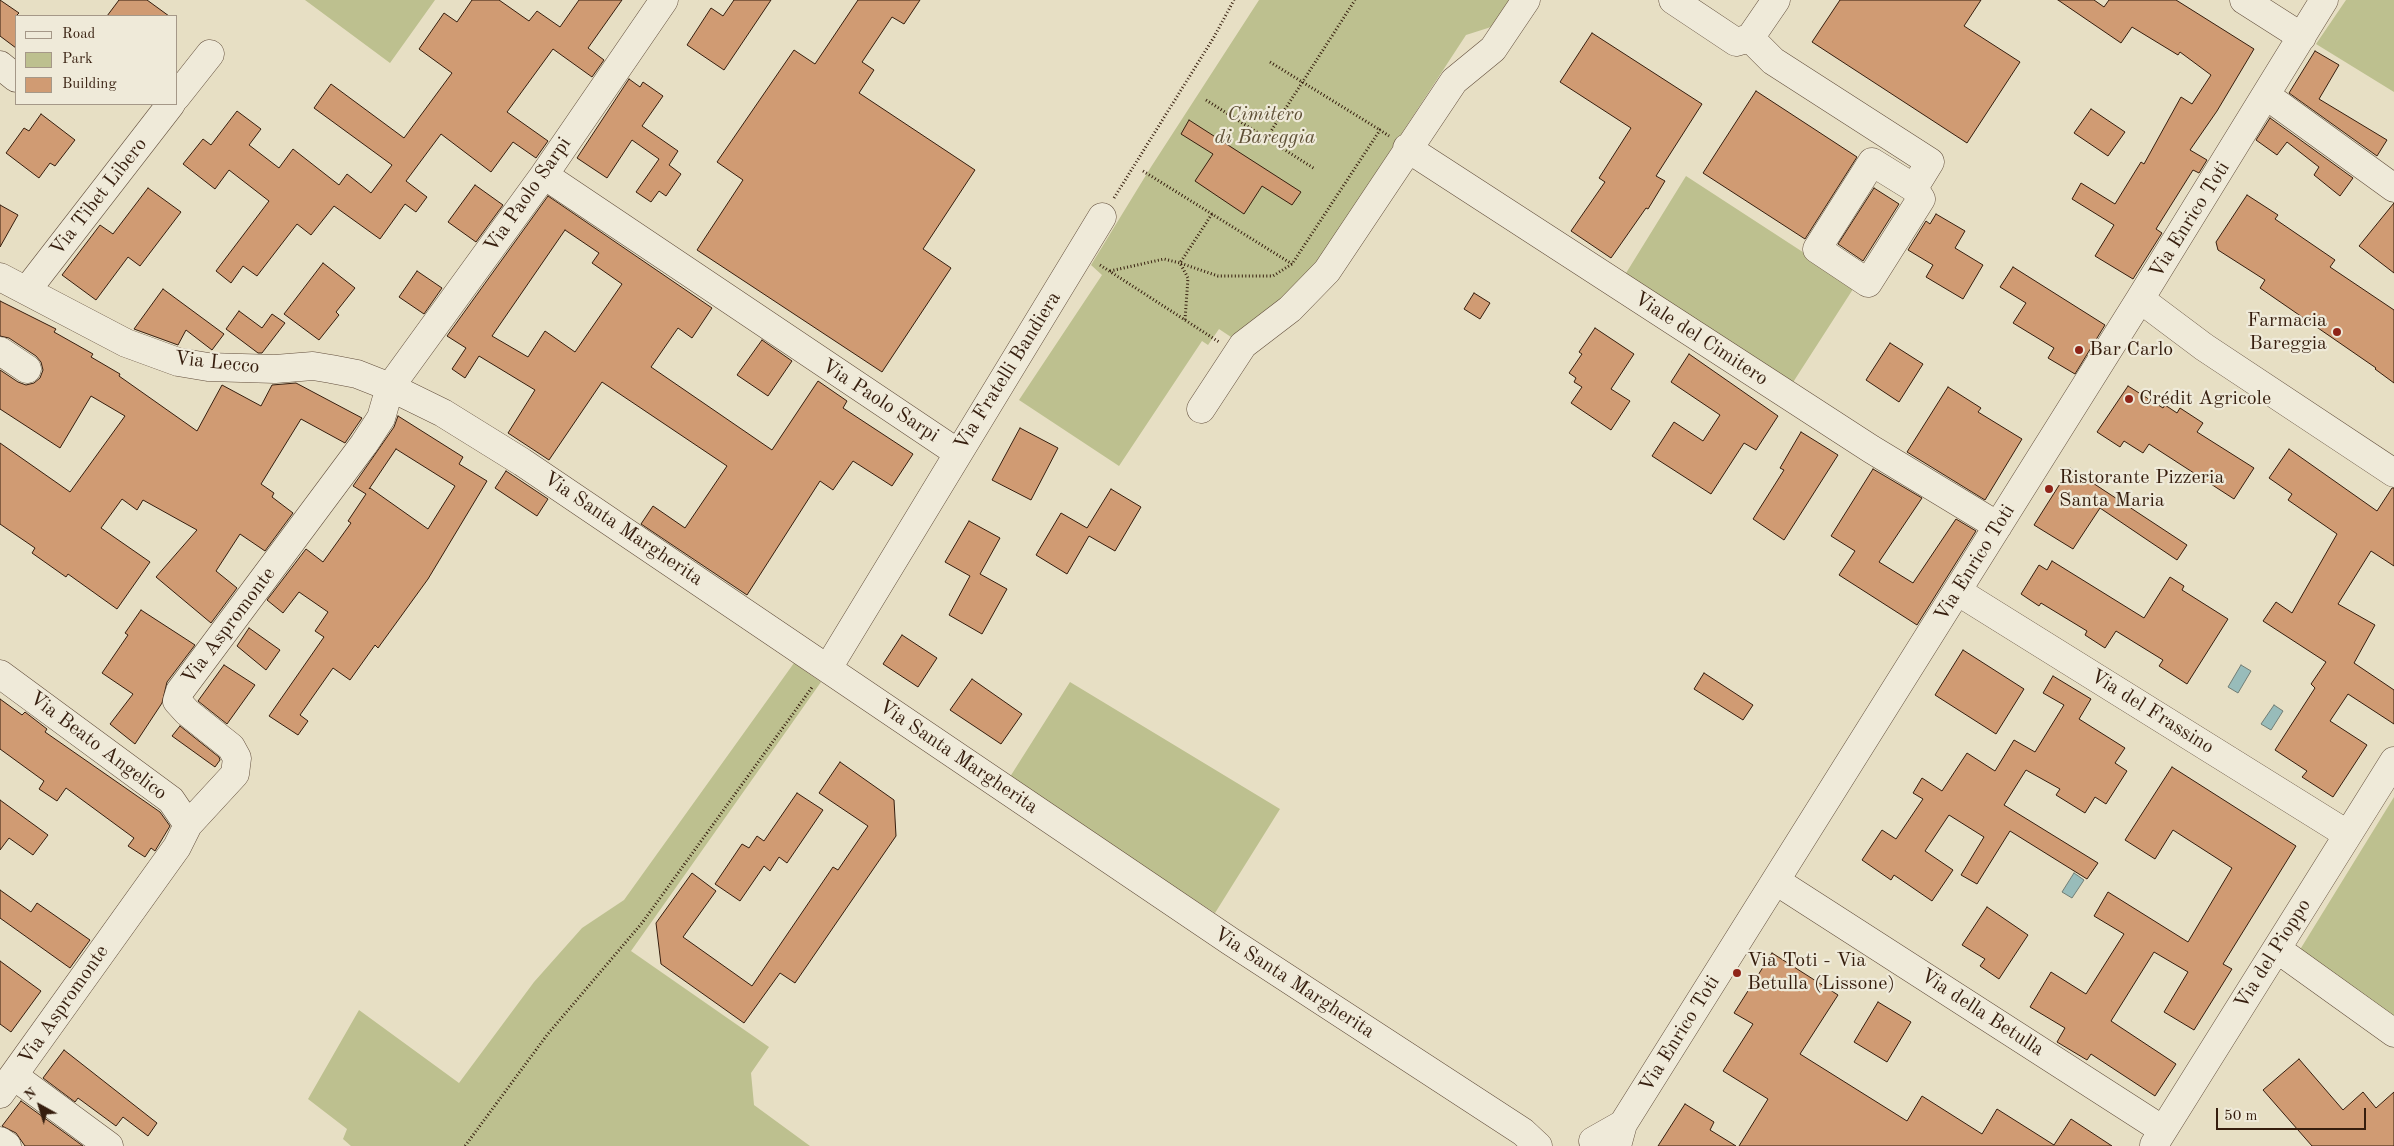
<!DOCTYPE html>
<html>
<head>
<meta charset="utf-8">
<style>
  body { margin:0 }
  #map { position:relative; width:2394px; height:1146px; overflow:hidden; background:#e7dfc4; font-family:"Old Standard TT",serif }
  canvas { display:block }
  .legend { position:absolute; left:15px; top:15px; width:162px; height:90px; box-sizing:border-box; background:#efead9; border:1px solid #a59888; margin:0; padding:6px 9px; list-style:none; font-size:15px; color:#361e0e }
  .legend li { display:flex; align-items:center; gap:10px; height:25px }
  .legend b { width:25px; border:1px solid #a59888 }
  .north { position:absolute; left:15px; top:1081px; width:50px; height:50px; -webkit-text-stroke:4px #efead9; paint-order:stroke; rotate:321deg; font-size:14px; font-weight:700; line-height:20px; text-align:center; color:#361e0e }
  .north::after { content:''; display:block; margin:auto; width:18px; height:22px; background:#361e0e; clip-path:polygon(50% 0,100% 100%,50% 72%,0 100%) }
  .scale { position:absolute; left:2216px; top:1108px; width:150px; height:22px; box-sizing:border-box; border:2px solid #361e0e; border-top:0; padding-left:6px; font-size:15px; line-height:18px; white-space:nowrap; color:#361e0e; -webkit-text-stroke:4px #efead9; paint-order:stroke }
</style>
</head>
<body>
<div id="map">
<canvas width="2394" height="1146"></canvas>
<ul class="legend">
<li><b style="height:6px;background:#efead9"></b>Road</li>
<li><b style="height:14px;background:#bdc08f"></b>Park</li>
<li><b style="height:14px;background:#d09b73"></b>Building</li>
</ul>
<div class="north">N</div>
<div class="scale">50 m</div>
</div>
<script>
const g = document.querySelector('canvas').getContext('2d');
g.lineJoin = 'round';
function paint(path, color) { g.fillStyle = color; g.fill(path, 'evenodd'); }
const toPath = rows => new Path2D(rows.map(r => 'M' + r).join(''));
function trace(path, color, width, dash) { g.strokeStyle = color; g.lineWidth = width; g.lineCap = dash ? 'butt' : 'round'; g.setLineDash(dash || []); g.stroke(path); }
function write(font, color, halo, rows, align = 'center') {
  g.font = font + ' "Old Standard TT",serif'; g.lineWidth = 4.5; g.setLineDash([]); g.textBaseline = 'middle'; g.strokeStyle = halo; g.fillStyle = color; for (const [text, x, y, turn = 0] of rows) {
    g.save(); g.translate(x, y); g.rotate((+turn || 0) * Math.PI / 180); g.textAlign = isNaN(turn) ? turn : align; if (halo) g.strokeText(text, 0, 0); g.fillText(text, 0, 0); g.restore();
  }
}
paint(toPath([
  [305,0,435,0,390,63],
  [1259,0,1509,0,1491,27,1466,35,1309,275,1266,315,1234,339,1219,329,1208,345,1202,341,1119,466,1019,400,1102,275,1091,265,1151,167],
  [2346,0,2394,0,2394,92,2316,44],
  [1686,176,1855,286,1790,387,1623,278],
  [794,663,821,682,631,951,769,1047,751,1073,754,1105,810,1146,351,1146,343,1139,347,1129,308,1099,359,1010,459,1083,534,982,582,928,624,900],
  [1070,682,1280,809,1215,913,1008,780],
  [2394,797,2394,1028,2293,961]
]), '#bdc08f');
const water = toPath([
  [2241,665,2251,671,2238,693,2228,687,2241,665],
  [2274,705,2283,711,2271,730,2261,724,2274,705],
  [2074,873,2084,880,2072,898,2062,892,2074,873]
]);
paint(water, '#98bcba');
trace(water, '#717d75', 1);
const building = toPath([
  [0,0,19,13,16,16,16,48,0,36,0,0],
  [119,0,147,0,169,16,107,16,119,0],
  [472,0,499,0,529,21,537,11,560,27,579,0,622,0,588,48,604,60,592,77,553,49,507,112,548,141,536,158,513,142,491,172,441,134,406,181,427,197,416,212,405,204,380,239,334,206,311,235,297,224,257,276,243,266,231,283,216,271,269,201,229,170,215,189,183,164,203,139,211,145,237,111,261,129,249,145,279,168,293,149,339,185,347,174,371,193,392,165,314,108,331,84,404,138,452,73,419,49,444,13,457,22,472,0],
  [734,0,771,0,724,70,687,45,711,8,723,16,734,0],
  [858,0,920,0,904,24,892,17,862,62,874,70,859,93,975,170,923,249,951,268,882,372,697,250,743,180,717,162,794,50,815,64,858,0],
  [1840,0,1981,0,1964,26,2020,62,1967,143,1812,42,1840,0],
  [2058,0,2094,0,2104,7,2109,0,2176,0,2254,49,2217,111,2190,150,2207,160,2199,173,2193,170,2156,229,2162,233,2133,279,2095,256,2114,225,2072,199,2081,183,2115,204,2141,162,2144,164,2181,97,2192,104,2211,75,2180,52,2178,55,2132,27,2121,43,2058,0],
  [1592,33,1702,104,1656,176,1665,181,1648,209,1646,208,1611,258,1571,231,1605,182,1599,178,1631,128,1560,82,1592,33],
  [2315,51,2339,65,2319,99,2387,140,2377,156,2289,93,2315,51],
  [629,79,640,87,643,82,663,96,642,126,678,151,669,165,681,174,666,196,659,191,651,202,636,192,659,159,632,140,607,178,577,158,629,79],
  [1756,91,1857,157,1805,239,1703,173,1756,91],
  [2091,109,2125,132,2108,156,2074,133,2091,109],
  [41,114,75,140,55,166,50,163,39,178,6,153,24,128,29,131,41,114],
  [2270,118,2353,178,2340,196,2314,175,2319,167,2287,142,2277,155,2256,140,2270,118],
  [1189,120,1301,192,1292,205,1262,186,1244,214,1195,181,1213,154,1181,134,1189,120],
  [475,185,503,205,476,242,448,222,475,185],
  [148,188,181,212,140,266,128,257,96,300,62,275,100,225,113,234,148,188],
  [1874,188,1899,204,1863,261,1838,244,1874,188],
  [2247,195,2278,215,2275,219,2335,260,2330,267,2394,310,2394,383,2375,369,2376,368,2260,288,2265,280,2218,250,2216,242,2247,195],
  [548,196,712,308,692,338,678,328,651,367,772,450,818,381,847,401,843,408,913,454,892,486,853,461,833,490,820,481,747,595,641,524,653,506,685,528,727,466,602,382,549,460,508,433,535,390,479,356,465,378,452,369,466,348,447,336,548,196],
  [565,230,599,253,592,263,622,284,575,352,545,331,528,357,492,336,565,230],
  [2394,203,2394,273,2359,246,2394,203],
  [0,205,18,215,0,247,0,205],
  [1936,214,1965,231,1955,248,1983,265,1963,299,1926,277,1933,265,1908,250,1926,221,1930,224,1936,214],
  [323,263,355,288,336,312,339,315,319,340,284,314,323,263],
  [2013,267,2105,325,2075,374,2048,358,2054,348,2013,323,2026,303,2000,287,2013,267],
  [417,271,442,288,424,314,399,297,417,271],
  [163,289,224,334,212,350,186,330,178,345,134,329,163,289],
  [1474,293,1490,303,1480,319,1464,309,1474,293],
  [0,301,56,329,54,332,93,354,91,357,120,374,119,376,197,431,222,385,261,406,272,385,296,383,362,418,345,443,301,419,261,484,274,493,272,497,293,513,265,551,240,534,216,571,237,588,211,623,156,577,197,530,143,500,137,510,122,499,101,528,150,562,117,609,68,574,66,577,32,553,35,548,0,524,0,443,70,492,125,416,91,396,60,448,0,409,0,370,18,382,26,385,34,383,40,378,43,370,41,362,36,356,9,338,0,336,0,301],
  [239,311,262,328,272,314,285,323,262,353,258,353,226,329,239,311],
  [1595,328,1634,354,1611,389,1630,401,1611,430,1571,403,1582,387,1574,382,1576,378,1569,373,1582,354,1579,352,1595,328],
  [762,340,792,361,768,396,737,375,762,340],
  [1890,343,1923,364,1899,402,1866,380,1890,343],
  [1689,354,1778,416,1756,450,1744,443,1711,494,1652,456,1674,422,1703,441,1720,415,1671,382,1689,354],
  [2128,386,2163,408,2165,405,2177,413,2180,408,2203,423,2197,432,2254,468,2234,499,2149,444,2143,453,2124,441,2120,447,2097,432,2128,386],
  [1948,387,1981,408,1978,412,2022,439,1985,500,1907,452,1948,387],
  [398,416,463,457,459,464,487,481,428,579,378,648,375,645,350,680,333,668,300,715,308,721,298,735,269,716,324,637,315,631,328,612,299,592,283,613,267,600,306,549,323,562,351,523,348,521,366,494,353,486,394,427,398,416],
  [396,449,455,486,428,529,370,488,369,489,396,449],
  [1020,428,1058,448,1031,500,992,480,1020,428],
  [1801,432,1838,455,1784,540,1753,519,1784,470,1780,468,1801,432],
  [2289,449,2377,511,2392,488,2394,488,2394,566,2371,551,2338,604,2375,625,2354,663,2394,690,2394,724,2348,694,2330,721,2367,745,2333,797,2302,777,2307,771,2275,750,2315,688,2311,684,2326,662,2263,621,2276,602,2292,613,2337,534,2288,500,2292,494,2269,478,2289,449],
  [2070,468,2187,545,2177,560,2100,508,2073,549,2034,525,2070,468],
  [1873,469,1922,498,1879,562,1913,583,1956,519,1976,531,1917,625,1839,575,1855,551,1831,536,1873,469],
  [506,471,548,499,537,516,495,488,506,471],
  [1111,489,1141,507,1115,551,1089,536,1067,574,1036,555,1061,513,1087,528,1111,489],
  [969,521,1000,538,980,574,1007,589,982,634,949,615,970,576,945,562,969,521],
  [2052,561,2144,618,2170,577,2184,586,2182,590,2228,619,2187,684,2159,666,2163,660,2116,631,2105,648,2085,635,2087,631,2041,603,2039,606,2021,594,2039,565,2047,570,2052,561],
  [141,610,195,645,167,682,162,703,135,744,110,724,133,694,102,673,128,635,125,633,141,610],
  [249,628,280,650,266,670,237,646,249,628],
  [902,635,937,658,918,687,883,664,902,635],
  [1963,650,2024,689,1996,734,1935,695,1963,650],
  [224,665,255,685,227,724,198,701,224,665],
  [1704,673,1753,705,1743,720,1694,689,1704,673],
  [2053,676,2091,699,2079,719,2125,748,2115,763,2127,771,2106,804,2095,797,2085,813,2056,795,2060,789,2026,770,2004,805,2098,863,2087,879,2010,831,1977,884,1961,875,1984,837,1949,815,1925,851,1953,870,1932,901,1894,875,1891,880,1862,860,1882,830,1896,839,1923,799,1913,793,1922,778,1942,791,1967,753,1995,771,2014,740,2035,752,2064,705,2043,693,2053,676],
  [972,679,1022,714,1001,744,950,710,972,679],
  [0,699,22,715,25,712,47,729,45,732,160,812,170,826,155,851,151,848,145,857,128,846,134,838,66,788,57,801,39,789,44,781,0,749,0,699],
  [180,726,219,757,220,760,215,767,172,736,180,726],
  [840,762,894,800,896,836,795,983,780,973,744,1023,661,964,656,923,692,873,716,891,683,937,752,986,833,867,838,870,868,826,819,793,840,762],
  [2172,767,2296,846,2223,964,2232,969,2194,1030,2164,1012,2188,972,2154,952,2111,1021,2176,1064,2155,1096,2091,1054,2087,1060,2057,1042,2065,1028,2030,1007,2051,972,2086,994,2124,934,2094,916,2108,892,2188,942,2232,868,2173,830,2155,859,2125,840,2172,767],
  [797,793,823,810,787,863,779,857,770,871,764,866,740,901,715,884,742,844,749,848,757,836,764,841,797,793],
  [0,800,48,835,33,855,9,838,0,850,0,800],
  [0,890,31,912,37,903,90,940,70,968,0,918,0,890],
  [1987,907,2028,935,1999,979,1980,966,1985,959,1962,945,1987,907],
  [1772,953,1838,995,1800,1054,1907,1121,1922,1096,1982,1134,1997,1109,2054,1145,2071,1119,2112,1146,1739,1146,1768,1099,1723,1071,1753,1024,1734,1013,1772,953],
  [0,961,41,991,11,1032,0,1024,0,961],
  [1878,1002,1911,1022,1887,1062,1854,1042,1878,1002],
  [64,1050,157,1123,148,1136,123,1117,116,1126,78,1098,75,1102,43,1078,64,1050],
  [2299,1059,2343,1110,2363,1092,2376,1108,2394,1092,2394,1146,2312,1146,2263,1090,2299,1059],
  [21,1101,83,1146,25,1146,16,1133,2,1126,21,1101],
  [1685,1104,1714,1122,1710,1130,1736,1146,1658,1146,1685,1104]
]);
paint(building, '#d09b73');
trace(building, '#361e0e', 1);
const minor = toPath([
  [1673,0,1736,42,1750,38,1776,0],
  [2244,0,2302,37],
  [1750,38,1773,61,1930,162,1914,188,1921,199,1868,283,1817,249,1872,162,1914,188],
  [0,65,16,78],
  [2267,96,2394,188],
  [176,97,210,54],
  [1407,148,1871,449,1998,526],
  [544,175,958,453],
  [0,277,126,343,178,362,208,367,275,369,313,366,331,369,357,374,390,387,443,413,522,462,1230,941,1523,1132,1538,1146],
  [27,290,171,104],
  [2140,299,2204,347,2394,473],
  [0,351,27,369],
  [1201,409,1243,345,1290,309,1327,271,1454,81,1493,49,1526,0],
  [1957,591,2347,834],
  [828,668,1102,217],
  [0,674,171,800,188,825],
  [1776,881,2163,1130],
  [2277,949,2394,1033],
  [14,1076,109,1146],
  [0,1094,177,847,188,825,235,774,237,758,231,747,187,712,177,701,180,691,364,444,381,418,390,387,544,175,664,0],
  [0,1141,7,1146],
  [1593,1141,1623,1124],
  [2154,1145,2394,761],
  [1617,1146,1623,1124,2140,299,2324,0]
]);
trace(minor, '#624e3c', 29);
trace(toPath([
  [1270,62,1380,130],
  [1206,100,1315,169],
  [1266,139,1355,0],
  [1143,171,1292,264],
  [1114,198,1214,37,1234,0],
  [1212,214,1180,263,1218,276,1273,276,1292,264,1380,130,1389,136],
  [1100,265,1219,342],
  [1110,271,1164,259,1180,263,1188,278,1185,320],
  [465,1146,547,1035,642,923,813,686]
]), '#361e0e', 3, [1, 2.5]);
trace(minor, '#efead9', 28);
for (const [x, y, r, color] of [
  [2337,332,5,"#8f2418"],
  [2079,350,5,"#8f2418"],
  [2129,399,5,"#8f2418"],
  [2049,489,5,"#8f2418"],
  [1737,973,5,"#8f2418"]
]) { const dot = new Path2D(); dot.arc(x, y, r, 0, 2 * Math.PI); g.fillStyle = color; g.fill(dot); trace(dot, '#efead9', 2); }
write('italic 20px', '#5e4f35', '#efead9', [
  ["Cimitero",1265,115],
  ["di Bareggia",1265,138]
]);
write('20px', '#361e0e', '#efead9', [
  ["Via Paolo Sarpi",528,195,-55],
  ["Via Tibet Libero",99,197,-52],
  ["Via Enrico Toti",2190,220,-58],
  ["Viale del Cimitero",1701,339,33],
  ["Via Lecco",217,363,6],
  ["Via Fratelli Bandiera",1008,371,-58],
  ["Via Paolo Sarpi",880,401,33],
  ["Via Santa Margherita",623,529,34],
  ["Via Enrico Toti",1975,563,-58],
  ["Via Aspromonte",229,626,-53],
  ["Via del Frassino",2152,712,32],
  ["Via Beato Angelico",98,746,37],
  ["Via Santa Margherita",958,757,34],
  ["Via del Pioppo",2273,954,-58],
  ["Via Santa Margherita",1294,983,33],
  ["Via Aspromonte",64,1005,-55],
  ["Via della Betulla",1982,1013,33],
  ["Via Enrico Toti",1680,1034,-58]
]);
write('20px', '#361e0e', '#efead9', [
  ["Farmacia",2327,321,"right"],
  ["Bareggia",2327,344,"right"],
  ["Bar Carlo",2089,350],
  ["Crédit Agricole",2139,399],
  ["Ristorante Pizzeria",2059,478],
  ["Santa Maria",2059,501],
  ["Via Toti - Via",1747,961],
  ["Betulla (Lissone)",1747,984]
], 'left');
</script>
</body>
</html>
